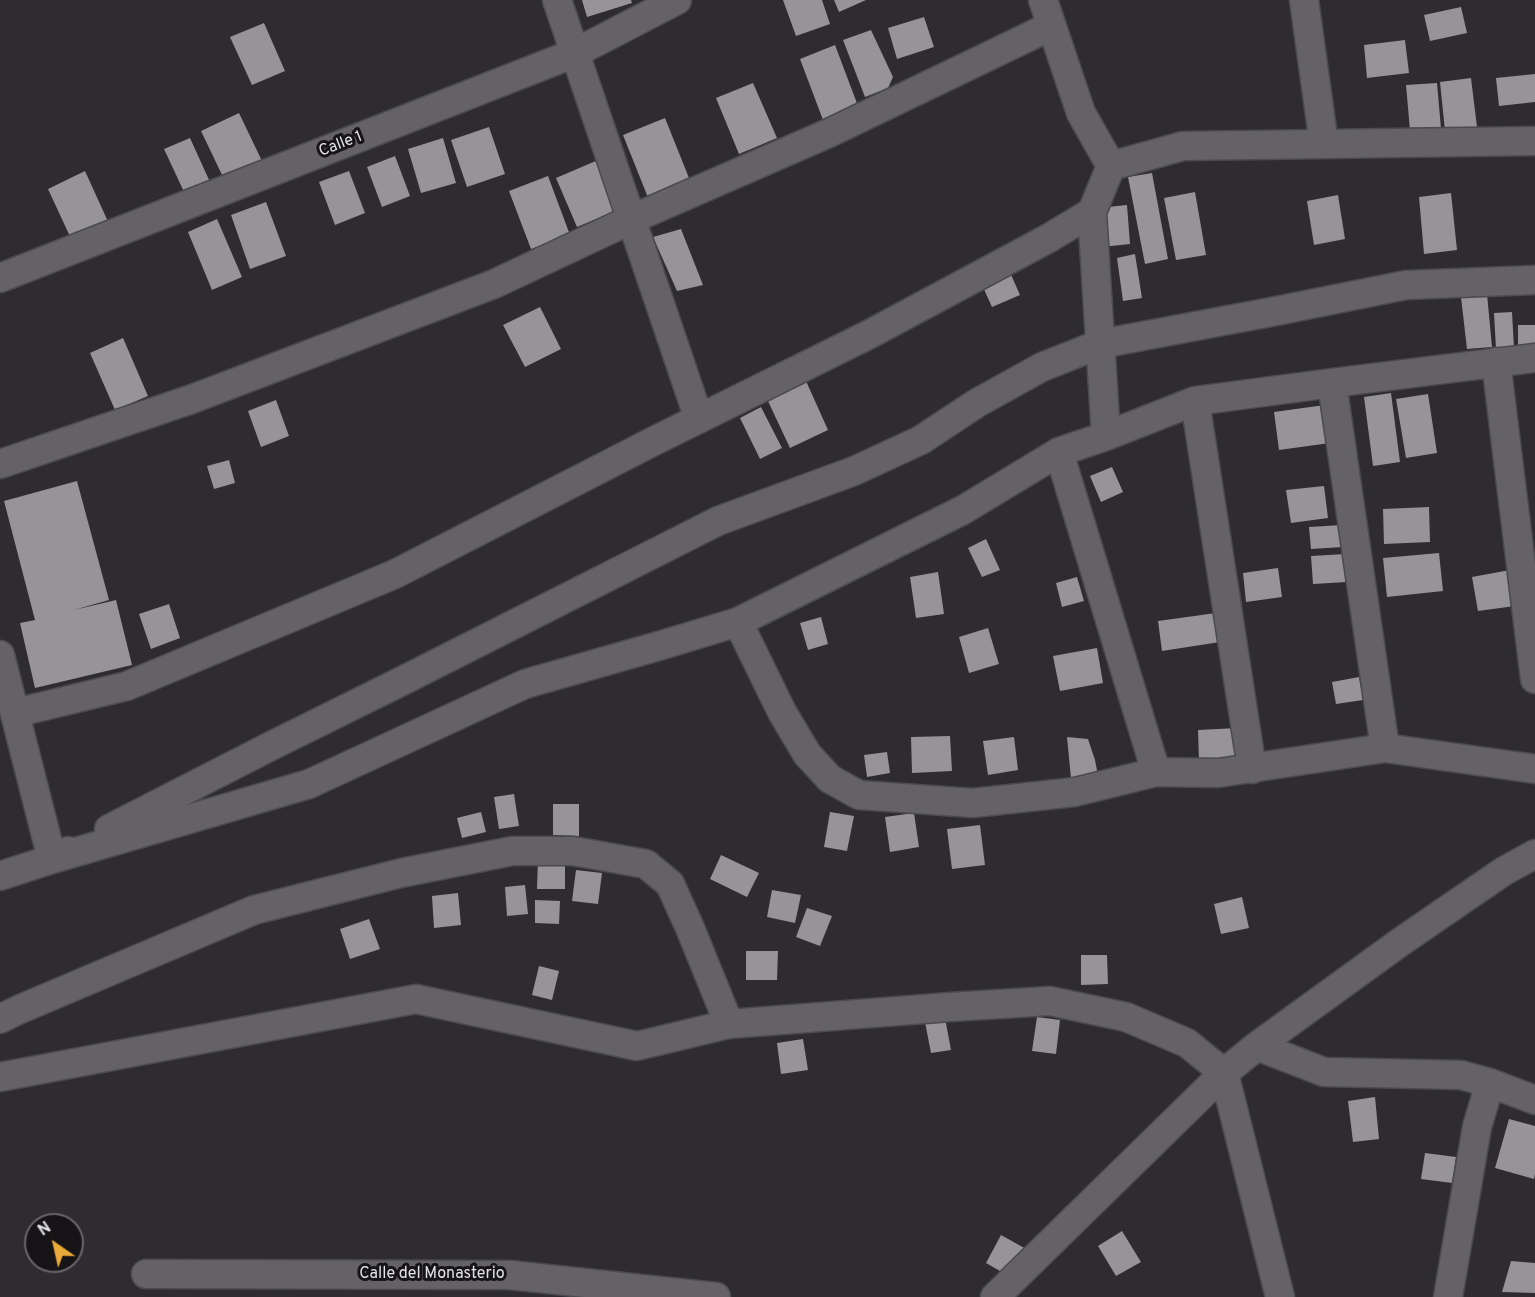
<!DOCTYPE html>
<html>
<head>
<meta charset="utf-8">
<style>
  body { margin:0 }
  #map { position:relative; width:1535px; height:1297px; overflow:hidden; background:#2e2b31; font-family:Overpass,sans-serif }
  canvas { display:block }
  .north { position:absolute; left:24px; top:1213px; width:60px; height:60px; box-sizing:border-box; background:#161417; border:2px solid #686669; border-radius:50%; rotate:326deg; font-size:16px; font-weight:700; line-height:24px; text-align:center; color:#e3e2e5 }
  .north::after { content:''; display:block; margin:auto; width:21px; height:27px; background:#eaaa39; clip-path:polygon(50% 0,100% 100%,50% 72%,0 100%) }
</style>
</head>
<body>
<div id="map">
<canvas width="1535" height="1297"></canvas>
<div class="north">N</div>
</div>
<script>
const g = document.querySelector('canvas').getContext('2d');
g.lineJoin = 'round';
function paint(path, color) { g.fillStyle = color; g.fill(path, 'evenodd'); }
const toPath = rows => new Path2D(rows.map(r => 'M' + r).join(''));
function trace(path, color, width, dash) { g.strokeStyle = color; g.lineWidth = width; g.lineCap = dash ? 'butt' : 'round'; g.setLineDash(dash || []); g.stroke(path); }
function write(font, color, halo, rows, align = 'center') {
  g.font = font + ' Overpass,sans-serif'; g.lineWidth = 6; g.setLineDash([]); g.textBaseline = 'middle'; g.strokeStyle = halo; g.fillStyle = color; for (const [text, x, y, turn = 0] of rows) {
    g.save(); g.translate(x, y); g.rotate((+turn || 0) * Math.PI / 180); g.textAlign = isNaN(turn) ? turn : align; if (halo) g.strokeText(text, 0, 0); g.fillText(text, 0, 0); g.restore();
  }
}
paint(toPath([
  [582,0,631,0,632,3,587,17],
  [783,0,822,0,830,24,796,36],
  [834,0,866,0,839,12],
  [1461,7,1467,33,1430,41,1424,15],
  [924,17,934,47,897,59,888,28],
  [264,23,285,71,252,85,230,37],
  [871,30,893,77,888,88,865,97,843,40],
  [1405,40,1409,73,1367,78,1364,45],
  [835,45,858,106,823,120,800,59],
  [1535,74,1535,102,1499,106,1496,78],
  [1471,78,1477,127,1445,131,1440,82],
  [753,83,777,138,739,154,716,98],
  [1437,83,1442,140,1411,142,1406,85],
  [239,113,262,161,224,179,201,131],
  [665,118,691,183,649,200,623,135],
  [489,127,505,174,467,187,451,140],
  [190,138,210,182,185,194,164,149],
  [443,138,456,183,421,193,408,149],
  [395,156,410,196,382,207,367,167],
  [598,160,618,210,577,227,556,178],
  [85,171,110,226,73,243,48,189],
  [349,171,365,213,335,225,319,182],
  [1152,173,1168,259,1145,264,1128,177],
  [548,176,570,235,531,249,509,191],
  [1195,192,1206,255,1176,260,1164,198],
  [1451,193,1457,250,1424,254,1419,197],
  [1338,195,1345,239,1314,245,1307,201],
  [266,202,286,256,250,269,231,215],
  [1127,205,1130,244,1102,247,1098,208],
  [217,219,242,277,212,290,188,232],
  [681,229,703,285,677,291,653,237],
  [1135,254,1142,298,1123,301,1117,258],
  [1005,261,1020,295,992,307,977,274],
  [1487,294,1492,347,1467,349,1461,297],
  [540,307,561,349,525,367,503,325],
  [1512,312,1514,348,1496,349,1494,313],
  [1518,325,1535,325,1535,346,1518,346],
  [123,338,148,396,115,410,90,353],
  [806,381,828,430,790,448,767,399],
  [1391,393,1400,462,1373,466,1364,397],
  [1428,394,1437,453,1406,458,1396,399],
  [276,400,289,436,261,447,248,411],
  [1325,405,1330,443,1279,450,1274,412],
  [761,407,782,448,760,459,740,418],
  [229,460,235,483,214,489,207,466],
  [1112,467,1123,492,1101,502,1090,476],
  [77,481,109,600,74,610,116,600,132,665,35,688,20,623,35,620,4,501],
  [1324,486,1328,518,1291,523,1286,490],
  [1429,507,1430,542,1384,544,1383,509],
  [1342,525,1343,547,1311,549,1309,527],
  [986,539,1000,570,982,577,968,548],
  [1439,553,1443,591,1387,597,1383,558],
  [1345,554,1347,582,1313,584,1311,556],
  [1278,568,1282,597,1246,602,1243,573],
  [1510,570,1515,606,1478,611,1472,577],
  [938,572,944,614,916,618,910,577],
  [1077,577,1084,601,1062,607,1056,583],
  [169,604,180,638,151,649,139,614],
  [1216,613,1220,642,1162,651,1158,621],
  [821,617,828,644,808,650,800,623],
  [988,628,999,664,969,673,959,637],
  [1097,648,1103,683,1060,691,1053,656],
  [1359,677,1363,700,1336,704,1332,682],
  [1237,728,1239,760,1199,763,1198,730],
  [950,736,952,771,912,773,911,737],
  [1014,737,1018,770,988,775,983,741],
  [1067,737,1088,739,1095,760,1099,781,1071,778],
  [887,752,890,773,867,777,864,755],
  [514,794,519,826,499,829,494,797],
  [553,804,579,804,579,836,553,835],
  [481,812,486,832,462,838,457,818],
  [830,812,854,816,847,851,824,847],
  [914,813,919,847,890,852,885,817],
  [980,825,985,865,952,869,947,829],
  [721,855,759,873,747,897,710,879],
  [538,859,565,860,565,889,537,889],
  [576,870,602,873,598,904,572,901],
  [525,885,528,914,507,916,505,887],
  [772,890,801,895,795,923,767,917],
  [458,893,461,925,434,928,432,896],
  [1242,897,1249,928,1221,934,1214,904],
  [535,900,560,901,559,924,535,923],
  [807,908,832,916,820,946,796,937],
  [369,919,380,949,350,959,340,929],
  [746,951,778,951,777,980,746,980],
  [1081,955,1107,955,1108,984,1081,985],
  [539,966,559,971,552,1000,532,995],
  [1037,1017,1060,1020,1056,1054,1032,1051],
  [945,1018,951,1050,931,1053,925,1022],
  [803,1039,808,1070,781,1074,777,1043],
  [1375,1097,1379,1139,1353,1142,1348,1101],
  [1509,1119,1535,1126,1535,1174,1534,1179,1495,1168],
  [1425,1153,1456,1157,1452,1183,1421,1179],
  [1122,1231,1141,1262,1116,1276,1098,1246],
  [1001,1235,1037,1255,1021,1283,986,1263],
  [1511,1261,1535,1263,1535,1293,1502,1292]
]), '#969399');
const minor = toPath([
  [557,0,699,419],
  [1043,0,1081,113,1111,166],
  [1304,0,1324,144],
  [1111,166,1183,146,1535,141],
  [1092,212,1106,436],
  [0,278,575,53,677,0],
  [1496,362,1535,679],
  [1195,401,1252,769],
  [1059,452,1156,772],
  [0,464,192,399,494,284,632,219,829,133,1051,26],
  [738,622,782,712,807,754,830,779,859,795,973,803,1075,792,1156,772,1218,773,1385,748,1332,383],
  [0,655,52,859,309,784,525,684,662,645,738,622,963,510,1059,452,1106,436,1195,401,1332,383,1535,358],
  [15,713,127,686,395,574,656,440,868,335,1049,238,1092,212,1111,166],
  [1385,748,1535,769],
  [109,829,269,747,404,680,718,521,854,471,921,440,977,403,1042,367,1100,344,1271,312,1406,285,1535,280],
  [0,876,52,859,68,851],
  [0,1019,18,1010,254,910,401,873,512,851,573,851,646,864,670,884,690,928,729,1024],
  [1257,1046,1324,1072,1461,1075,1490,1083,1535,1100],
  [0,1077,416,999,637,1046,729,1024,950,1007,1050,1001,1126,1017,1187,1043,1224,1073,1280,1297],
  [146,1274,510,1275,716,1297],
  [995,1297,1224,1073,1257,1046,1399,943,1504,871,1535,854],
  [1448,1297,1477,1127,1490,1083]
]);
trace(minor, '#4b4a4e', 31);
trace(minor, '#646167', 28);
write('16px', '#e3e2e5', '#161417', [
  ["Calle 1",341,145,-21],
  ["Calle del Monasterio",432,1275]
]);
</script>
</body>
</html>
